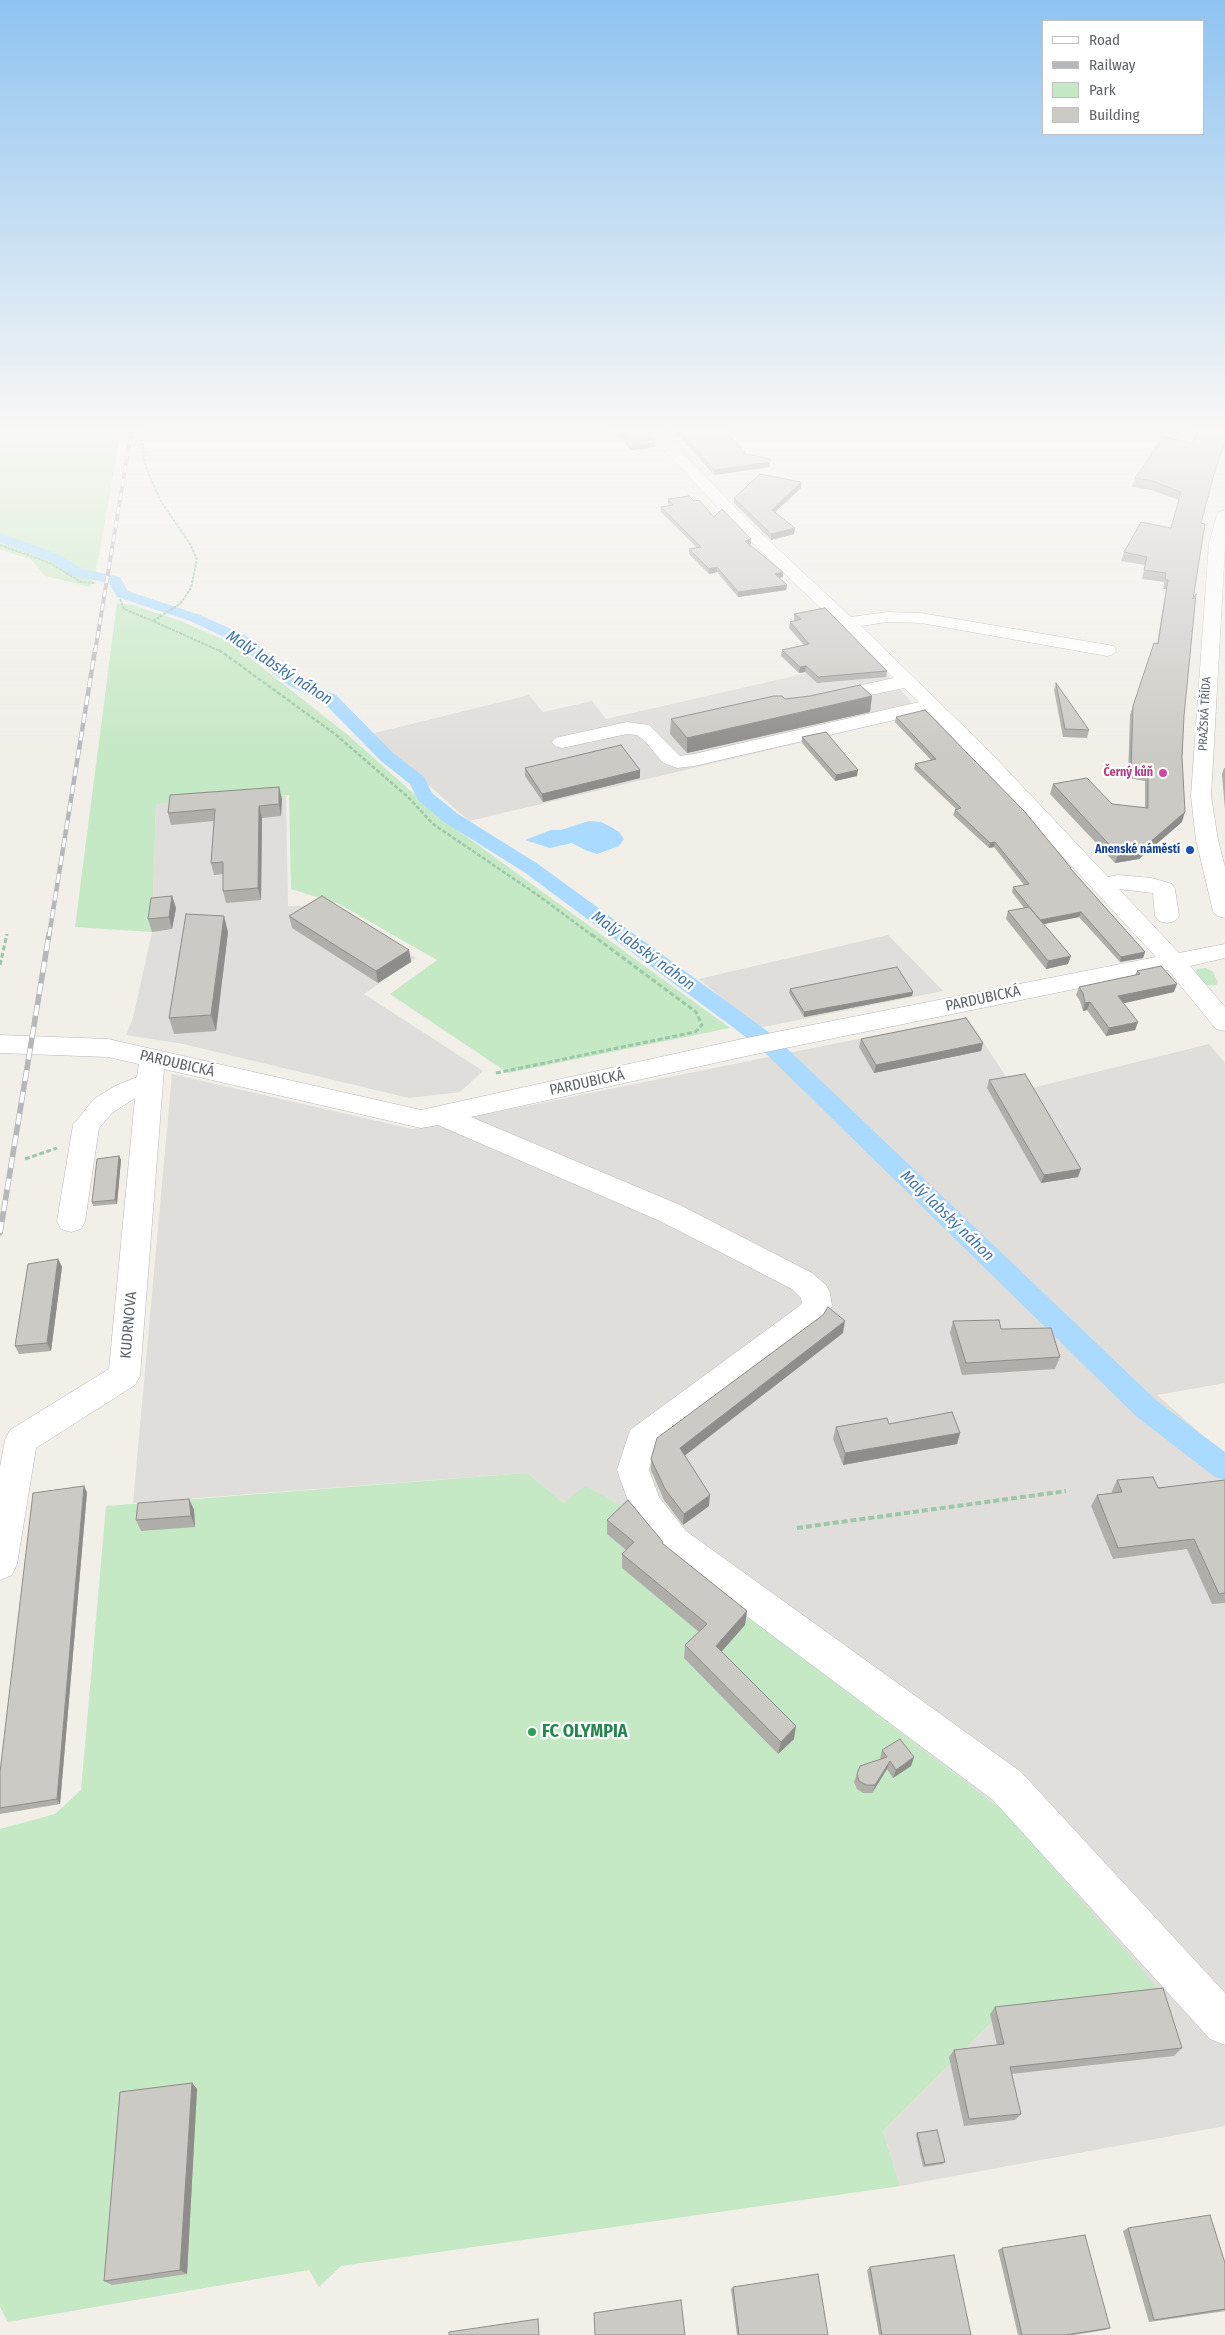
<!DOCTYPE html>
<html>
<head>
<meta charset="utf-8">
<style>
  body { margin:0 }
  #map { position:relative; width:1225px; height:2335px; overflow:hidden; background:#f1efe8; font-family:"Fira Sans Condensed",sans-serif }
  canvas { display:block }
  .legend { position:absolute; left:1042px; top:20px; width:162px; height:115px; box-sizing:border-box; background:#fff; border:1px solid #bfc1c3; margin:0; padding:6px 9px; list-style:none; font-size:15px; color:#5f6368 }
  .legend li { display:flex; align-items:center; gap:10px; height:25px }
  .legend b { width:25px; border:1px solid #bfc1c3 }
</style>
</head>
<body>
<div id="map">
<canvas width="1225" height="2335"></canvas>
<ul class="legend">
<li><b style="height:6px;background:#fff"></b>Road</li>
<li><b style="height:6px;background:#b6b7b8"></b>Railway</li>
<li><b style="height:14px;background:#c5e8c5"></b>Park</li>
<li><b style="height:14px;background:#cccac5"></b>Building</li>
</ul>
</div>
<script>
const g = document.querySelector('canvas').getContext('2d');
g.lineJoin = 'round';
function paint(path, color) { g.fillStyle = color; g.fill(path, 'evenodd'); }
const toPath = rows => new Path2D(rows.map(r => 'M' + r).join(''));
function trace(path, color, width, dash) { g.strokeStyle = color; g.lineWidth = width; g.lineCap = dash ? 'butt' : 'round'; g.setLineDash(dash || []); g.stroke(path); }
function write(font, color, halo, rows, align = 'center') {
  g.font = font + ' "Fira Sans Condensed",sans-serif'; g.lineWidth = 4.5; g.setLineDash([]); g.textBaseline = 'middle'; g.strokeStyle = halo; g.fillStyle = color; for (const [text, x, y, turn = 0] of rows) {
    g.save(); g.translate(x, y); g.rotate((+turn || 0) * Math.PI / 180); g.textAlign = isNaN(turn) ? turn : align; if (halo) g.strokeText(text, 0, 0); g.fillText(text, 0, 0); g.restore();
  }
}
paint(toPath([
  [873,658,922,714,469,821,371,734,529,695,543,712,592,701,606,719],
  [284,795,286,796,288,906,332,905,416,958,364,994,483,1071,460,1092,409,1098,183,1044,126,1035,133,1018,152,932,156,804],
  [888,935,943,991,758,1028,699,979],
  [967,1017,1016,1092,1209,1044,1225,1063,1225,1383,1157,1395,1225,1455,1225,2126,900,2186,883,2131,1006,2008,1005,1812,716,1592,564,1503,527,1473,133,1503,172,1074,412,1129]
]), '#e0deda');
paint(toPath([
  [0,427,122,427,96,571,90,587,45,576,32,560,0,549],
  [117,603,132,605,181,621,231,643,348,735,442,819,730,1028,508,1073,390,994,437,960,339,904,291,889,289,795,156,804,152,932,75,927],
  [1206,968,1213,972,1218,983,1216,985,1206,985,1195,972,1197,969],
  [527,1473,564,1503,585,1486,631,1511,716,1592,1005,1812,1161,1992,1006,2008,883,2131,900,2186,341,2266,319,2287,309,2270,8,2322,0,2307,0,1829,55,1814,81,1790,106,1506]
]), '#c5e8c5');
paint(toPath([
  [589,821,601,822,611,827,619,832,624,839,619,846,597,854,585,850,572,843,550,848,525,840,551,830,561,830]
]), '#aadaff');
paint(toPath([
  [0,533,60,555,83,569,120,577,128,591,200,615,245,635,300,679,336,695,393,753,424,777,432,793,458,814,538,864,774,1036,1157,1401,1225,1452,1225,1480,1215,1477,1137,1417,758,1046,524,872,444,822,418,800,410,784,381,761,324,703,288,685,233,641,190,621,117,597,109,583,73,576,50,561,0,542,0,533]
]), '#aadaff');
const minor = toPath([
  [643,427,658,427,751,524,851,617,887,612,921,613,1114,646,1116,650,1114,654,1107,656,921,623,887,622,861,626,989,751,1108,877,1118,875,1152,878,1172,884,1175,889,1179,916,1175,921,1167,923,1159,921,1155,916,1153,893,1119,889,1179,953,1225,944,1225,958,1190,966,1225,1007,1225,1031,1216,1029,1168,970,751,1055,471,1117,680,1205,812,1273,826,1285,830,1293,832,1306,820,1325,655,1448,649,1470,659,1497,686,1531,1021,1772,1225,1993,1225,2045,1210,2039,993,1800,662,1553,633,1515,617,1470,630,1430,798,1307,802,1303,801,1298,792,1289,660,1221,438,1125,421,1128,164,1069,140,1376,135,1385,36,1448,17,1564,12,1575,0,1580,0,1467,5,1440,10,1430,109,1369,135,1098,112,1113,99,1128,85,1221,81,1229,71,1232,61,1229,57,1221,73,1125,94,1099,115,1086,137,1077,139,1064,108,1057,0,1053,0,1035,108,1039,421,1110,751,1037,1156,957,929,712,694,766,677,768,662,762,646,742,637,735,627,734,562,748,555,746,552,742,555,738,627,722,649,725,680,756,694,754,919,702,904,688,828,704,821,702,818,698,821,694,894,678,739,530,643,427],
  [1225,510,1225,546,1211,796,1218,840,1225,867,1225,918,1217,916,1213,911,1196,840,1191,796,1209,543,1217,515,1219,512,1225,510]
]);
trace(minor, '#b5b8bc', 1);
trace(toPath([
  [144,427,142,439,145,465,160,500,190,544,197,559,191,588,180,604,153,621,222,652],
  [0,545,50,563,81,582,96,583],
  [120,599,124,609,153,621]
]), '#9cc7a9', 2, [3, 1]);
trace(toPath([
  [219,650,335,734,408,797,433,824,539,896,593,936]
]), '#9cc7a9', 2.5, [4, 2]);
trace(toPath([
  [0,965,7,934],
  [496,1073,695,1032,702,1025,696,1012,591,934],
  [25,1159,57,1148]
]), '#9cc7a9', 3, [5, 2.5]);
trace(toPath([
  [797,1528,1066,1491]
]), '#9cc7a9', 4, [6, 3]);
paint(minor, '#fff');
const railFar2 = toPath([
  [95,652,132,427]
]);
const railFar1 = toPath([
  [49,936,95,650]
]);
const rail = toPath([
  [0,1233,49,934]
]);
trace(railFar2, '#b6b7b8', 4);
trace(railFar1, '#b6b7b8', 4.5);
trace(rail, '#b6b7b8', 5.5);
trace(railFar2, '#fff', 2.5, [7]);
trace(railFar1, '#fff', 3, [9]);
trace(rail, '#fff', 4, [11]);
paint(toPath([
  [613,427,638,427,656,443,656,447,630,450],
  [671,427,721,427,745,454,770,467,714,475],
  [1135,478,1213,479,1201,523,1193,599,1184,716,1182,757,1182,822,1139,859,1115,863,1050,794,1053,784,1112,804,1145,808,1145,781,1128,778,1130,715,1133,706,1157,644,1166,589,1163,589,1164,582,1142,579,1145,565,1121,561,1124,552,1171,528,1179,500,1151,490,1132,487],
  [801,488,775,512,795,528,794,534,771,540,734,503,734,498],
  [668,499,694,501,714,517,751,539,751,544,750,545,783,577,779,578,787,585,786,590,738,597,717,572,709,574,689,554,689,549,697,548,661,512,661,507,669,506,668,504],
  [794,614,887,671,886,677,817,683,805,672,799,673,781,656,782,650,804,645,789,628,790,622,795,621,794,620],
  [1056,683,1089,730,1087,738,1063,737,1054,690],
  [872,696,870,712,687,753,670,734,671,719,785,699],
  [896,717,1071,869,1145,952,1143,958,1120,962,1079,917,1044,924,1068,964,1046,969,1006,919,1008,911,1024,908,1012,892,1013,887,1024,885,994,847,989,848,953,815,955,810,956,809,914,769,915,764,931,760,895,722],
  [802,737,857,776,835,781,802,743],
  [1225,766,1225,810,1222,774,1224,768,1225,768],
  [525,768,640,778,543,802,525,776],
  [282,799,281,816,262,818,261,900,226,903,223,891,223,874,214,875,211,863,214,821,171,825,168,813],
  [172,896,176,908,172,929,152,932,148,919],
  [289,916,409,950,411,962,378,983,292,928],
  [228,932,216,1031,174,1034,169,1018],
  [1137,971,1174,992,1123,1003,1138,1022,1135,1030,1106,1036,1087,1010,1083,1011,1080,1001,1076,995,1079,987,1135,975],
  [790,989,913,992,912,996,804,1017,789,993],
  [861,1039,983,1043,981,1051,874,1073,859,1047],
  [989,1080,1078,1177,1041,1183,987,1088],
  [119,1156,121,1160,117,1204,93,1206,92,1202],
  [58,1259,62,1267,51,1351,19,1354,15,1346],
  [953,1321,1001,1329,1060,1357,1055,1369,962,1375,950,1333],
  [843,1333,684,1456,709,1506,683,1525,664,1500,651,1470,651,1459],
  [889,1424,960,1433,957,1444,843,1465,833,1439,836,1427],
  [1117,1480,1158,1488,1225,1480,1225,1603,1212,1604,1187,1549,1113,1559,1091,1506,1097,1495,1112,1493,1112,1491],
  [87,1492,60,1804,0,1814,0,1772],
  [189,1499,194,1510,195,1527,141,1531,136,1520],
  [607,1520,663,1544,747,1611,745,1625,721,1652,794,1739,778,1754,684,1658,685,1645,699,1632,622,1568,622,1554,626,1550,607,1534],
  [882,1750,914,1757,911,1766,893,1778,887,1769,872,1793,863,1793,857,1789,854,1782,857,1774,880,1759],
  [995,2007,1182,2048,1174,2056,1011,2074,1021,2114,1015,2120,964,2126,949,2057,954,2050,997,2045,990,2014],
  [192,2083,197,2089,187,2274,112,2285,104,2281],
  [917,2133,945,2162,943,2164,923,2167,916,2135],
  [1128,2228,1225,2263,1225,2311,1149,2322,1123,2231],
  [1002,2248,1110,2328,1105,2330,1074,2335,1018,2335,998,2250],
  [870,2267,971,2335,879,2335,867,2270],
  [733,2287,828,2335,737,2335,731,2289]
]), '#afaea9');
paint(toPath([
  [656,443,656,447,630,450,630,446],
  [770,462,770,467,714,475,714,470],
  [801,482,801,488,772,515,772,510],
  [795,528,794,534,771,540,771,534],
  [751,539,751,544,745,546,745,541],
  [717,567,717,572,709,574,709,569],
  [783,572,783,577,774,579,775,574],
  [787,585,786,590,738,597,738,592],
  [806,666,805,672,799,673,800,667],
  [872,696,870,712,687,753,687,738],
  [640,770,640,778,543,802,542,794],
  [858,770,857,776,835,781,836,775],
  [279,787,282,799,281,816,279,804],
  [259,806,262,818,261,900,258,888],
  [1185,812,1182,822,1139,859,1115,863,1118,854],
  [995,842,994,847,989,848,990,843],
  [172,896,176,908,172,929,169,917],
  [1081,912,1079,917,1039,925,1040,920],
  [224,916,228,932,216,1031,211,1015],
  [409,950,411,962,378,983,376,971],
  [1145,952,1143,958,1120,962,1121,957],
  [1071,956,1068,964,1046,969,1048,961],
  [1177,984,1174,992,1116,1005,1118,996],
  [913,992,912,996,804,1017,804,1012],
  [1090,1002,1087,1010,1083,1011,1085,1003],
  [1138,1022,1135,1030,1106,1036,1109,1028],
  [983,1043,981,1051,874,1073,876,1065],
  [119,1156,121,1160,117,1204,115,1200],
  [1081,1169,1078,1177,1041,1183,1044,1175],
  [58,1259,62,1267,51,1351,47,1343],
  [845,1321,843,1333,679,1460,680,1448],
  [960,1433,957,1444,843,1465,845,1453],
  [84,1486,87,1492,60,1804,57,1799],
  [710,1495,709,1506,683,1525,684,1514],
  [189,1499,194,1510,195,1527,191,1516],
  [747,1611,745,1625,714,1660,716,1646],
  [796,1726,794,1739,778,1754,781,1742],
  [914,1757,911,1766,893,1778,896,1770],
  [890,1761,887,1769,872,1793,875,1785],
  [192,2083,197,2089,187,2274,180,2270]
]), '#8f8d8a');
const building = toPath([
  [615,427,638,427,656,443,630,446,615,427],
  [676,427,721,427,745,452,743,453,770,459,770,462,714,470,676,427],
  [1198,427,1225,427,1225,442,1214,474,1201,523,1205,524,1193,599,1196,594,1184,716,1182,757,1185,812,1142,849,1118,854,1053,784,1087,778,1112,804,1148,808,1148,772,1131,769,1133,706,1154,643,1158,644,1168,580,1165,580,1166,573,1144,570,1147,557,1124,552,1141,522,1171,528,1181,492,1153,481,1135,478,1163,437,1192,443,1198,427],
  [760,474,801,482,772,510,795,528,771,534,734,498,760,474],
  [689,496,694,501,699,500,714,517,722,509,751,539,745,541,783,572,775,574,787,585,738,592,717,567,709,569,689,549,701,547,661,507,673,505,668,499,689,496],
  [825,608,887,671,818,677,806,666,800,667,782,650,809,644,790,622,801,619,794,614,825,608],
  [1056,683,1089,730,1065,729,1056,683],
  [860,685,872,696,687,738,671,719,774,696,782,696,785,699,810,696,860,685],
  [925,710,1025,812,1071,868,1070,868,1145,952,1121,957,1081,912,1040,920,1013,887,1029,884,995,842,990,843,955,810,961,808,915,764,936,759,896,717,925,710],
  [826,732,858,770,836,775,802,737,826,732],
  [621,745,640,770,542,794,525,768,621,745],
  [279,787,279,804,259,806,258,888,223,891,223,862,211,863,215,809,168,813,170,795,279,787],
  [172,896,169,917,148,919,151,898,172,896],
  [322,896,409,950,376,971,289,916,322,896],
  [1029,907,1071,956,1048,961,1008,911,1029,907],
  [186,914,224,916,211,1015,169,1018,186,914],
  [1161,966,1177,984,1118,996,1138,1022,1109,1028,1090,1002,1085,1003,1083,993,1079,987,1140,974,1137,971,1161,966],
  [897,967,913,992,804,1012,790,989,897,967],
  [966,1018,983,1043,876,1065,861,1039,966,1018],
  [1025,1074,1081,1169,1044,1175,989,1080,1025,1074],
  [119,1156,115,1200,92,1202,97,1159,119,1156],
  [58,1259,47,1343,15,1346,28,1264,58,1259],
  [828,1307,845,1321,680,1448,710,1495,684,1514,665,1489,651,1459,657,1438,823,1315,828,1307],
  [999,1320,1001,1329,1051,1328,1060,1357,966,1363,953,1321,999,1320],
  [952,1412,960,1433,845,1453,836,1427,887,1418,889,1424,952,1412],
  [1153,1477,1158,1488,1225,1480,1225,1593,1219,1594,1194,1539,1118,1548,1097,1495,1122,1492,1117,1480,1153,1477],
  [84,1486,57,1799,0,1808,0,1772,33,1493,84,1486],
  [189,1499,191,1516,136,1520,138,1503,189,1499],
  [628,1500,663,1542,662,1543,747,1611,716,1646,796,1726,781,1742,685,1645,707,1624,622,1554,634,1542,607,1520,628,1500],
  [900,1739,914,1757,896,1770,890,1761,875,1785,866,1785,859,1781,857,1774,860,1766,887,1757,882,1750,900,1739],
  [1163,1988,1182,2048,1010,2067,1021,2114,969,2119,954,2050,1004,2044,995,2007,1163,1988],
  [192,2083,180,2270,104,2281,120,2092,192,2083],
  [937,2130,945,2162,925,2165,917,2133,937,2130],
  [1210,2215,1225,2263,1225,2309,1154,2320,1128,2228,1210,2215],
  [1085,2235,1110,2328,1065,2335,1022,2335,1002,2248,1085,2235],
  [954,2255,971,2335,882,2335,870,2267,954,2255],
  [818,2274,828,2335,739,2335,733,2287,818,2274],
  [681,2300,685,2335,595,2335,594,2313,681,2300],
  [538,2319,539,2335,449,2335,449,2332,538,2319]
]);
paint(building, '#cccac5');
trace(building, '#8f8d8a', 1);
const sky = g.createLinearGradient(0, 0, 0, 754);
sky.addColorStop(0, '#8fc3f1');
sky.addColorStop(0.57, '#f9f8f5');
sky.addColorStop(1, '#f9f8f500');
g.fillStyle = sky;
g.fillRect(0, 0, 1225, 754);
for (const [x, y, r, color] of [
  [1163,773,5,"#d1479c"],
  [1190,850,5,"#1a4fb4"],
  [532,1732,5,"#2e9e5b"]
]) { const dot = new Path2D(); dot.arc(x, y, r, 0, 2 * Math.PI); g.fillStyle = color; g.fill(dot); trace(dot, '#fff', 2); }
write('12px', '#5f6368', '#fff', [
  ["PRAŽSKÁ TŘÍDA",1205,714,-87]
]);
write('bold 12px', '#b23c85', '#fff', [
  ["Černý kůň",1153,773]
], 'right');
write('bold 12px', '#164399', '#fff', [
  ["Anenské náměstí",1180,850]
], 'right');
write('15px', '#5f6368', '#fff', [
  ["PARDUBICKÁ",983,999,-12],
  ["PARDUBICKÁ",177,1064,13],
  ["PARDUBICKÁ",587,1083,-12],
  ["KUDRNOVA",129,1325,-85]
]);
write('italic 16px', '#4174aa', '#fff', [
  ["Malý labský náhon",279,668,33],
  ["Malý labský náhon",643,951,36],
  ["Malý labský náhon",947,1216,44]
]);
write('bold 18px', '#27864d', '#fff', [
  ["FC OLYMPIA",542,1732]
], 'left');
</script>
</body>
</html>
